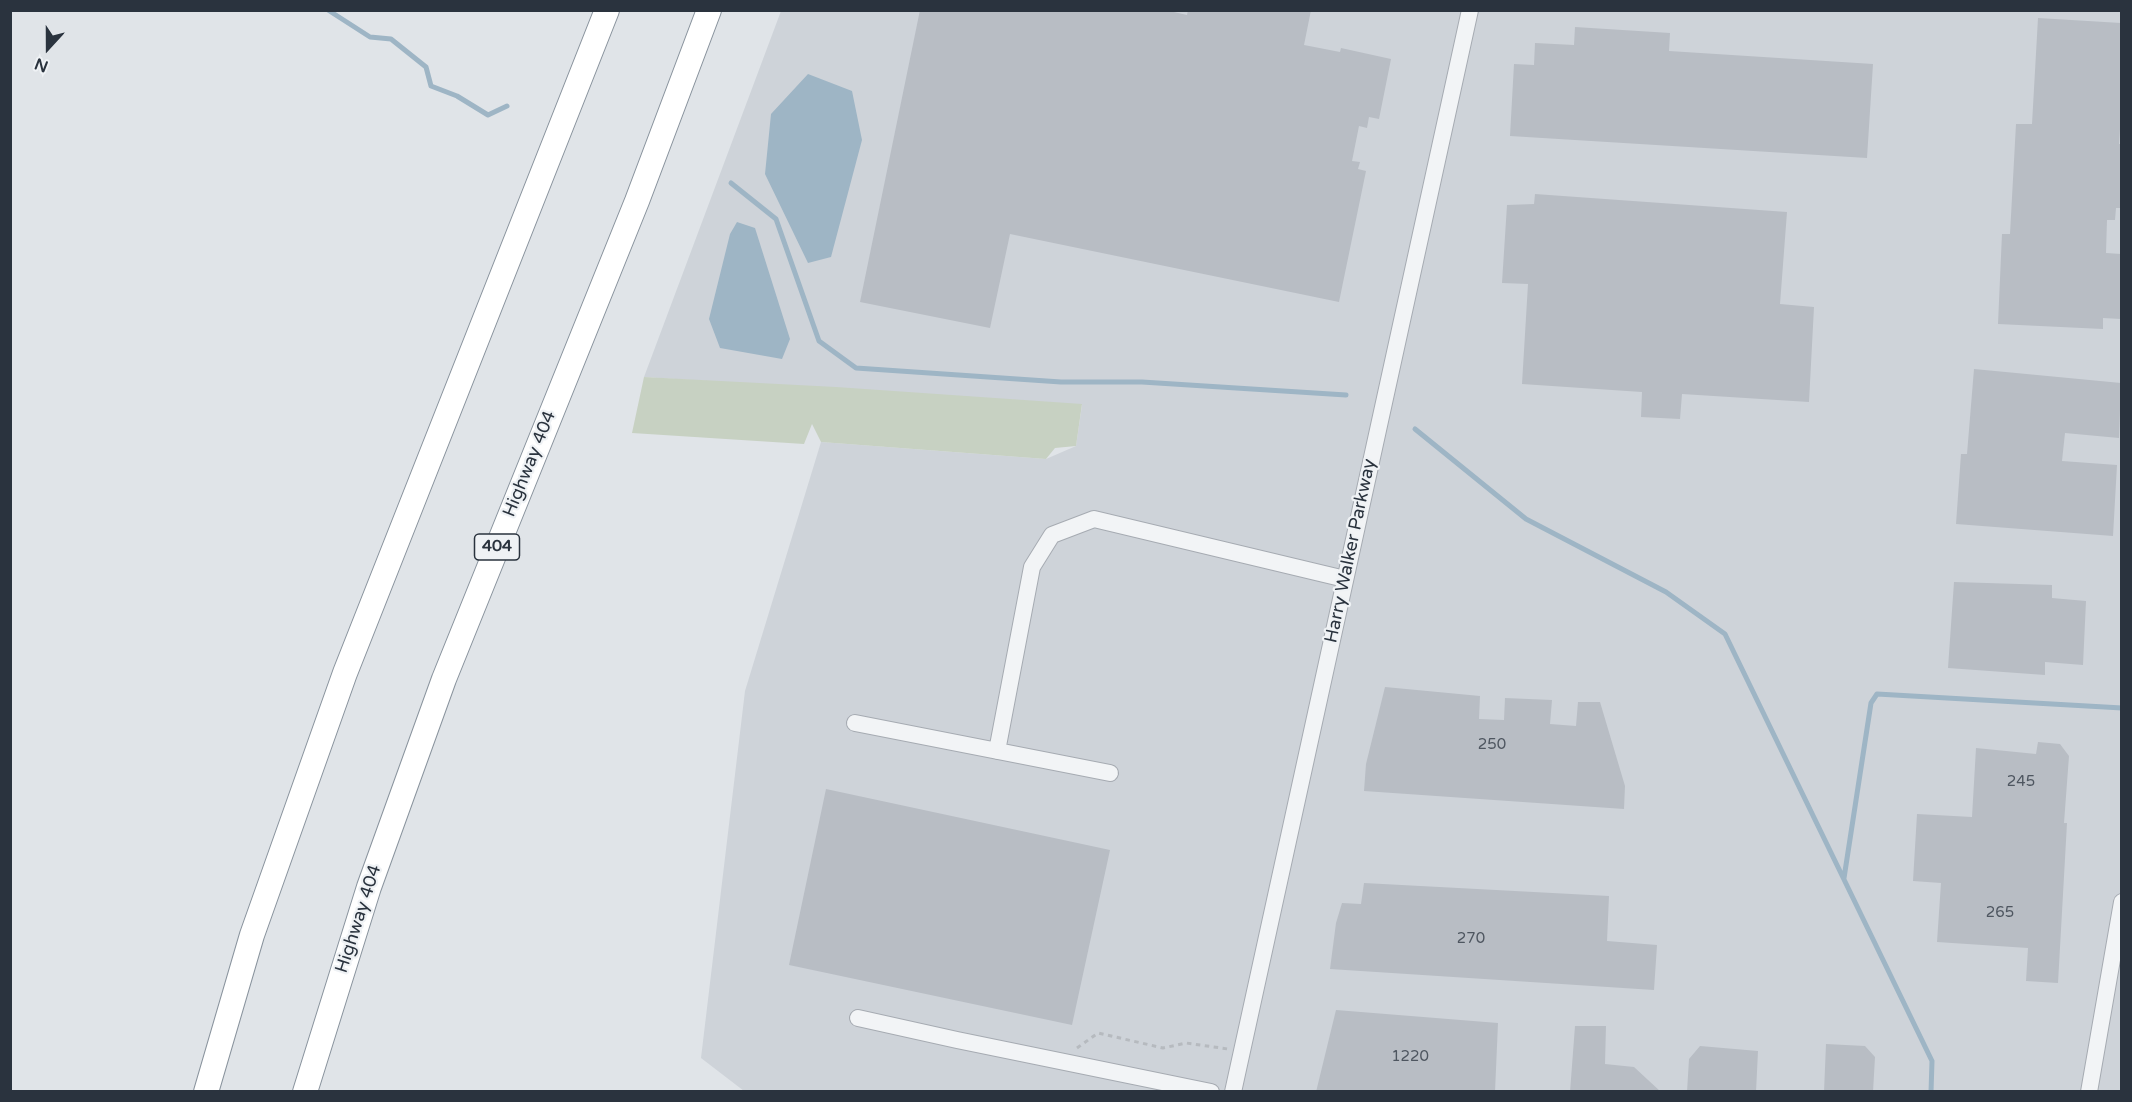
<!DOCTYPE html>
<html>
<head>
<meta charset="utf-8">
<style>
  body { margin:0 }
  #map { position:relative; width:2132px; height:1102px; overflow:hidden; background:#e0e4e8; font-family:"Varela Round",sans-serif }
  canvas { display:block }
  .frame { position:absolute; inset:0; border:12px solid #2a333e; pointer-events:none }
  .north { position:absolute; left:18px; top:18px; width:60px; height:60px; -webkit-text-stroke:4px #eff2f5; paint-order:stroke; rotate:201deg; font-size:16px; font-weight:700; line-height:24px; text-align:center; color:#2a333e }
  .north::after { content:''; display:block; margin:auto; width:21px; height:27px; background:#2a333e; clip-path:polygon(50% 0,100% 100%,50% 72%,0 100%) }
</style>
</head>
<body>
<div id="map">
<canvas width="2132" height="1102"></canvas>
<div class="frame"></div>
<div class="north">N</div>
</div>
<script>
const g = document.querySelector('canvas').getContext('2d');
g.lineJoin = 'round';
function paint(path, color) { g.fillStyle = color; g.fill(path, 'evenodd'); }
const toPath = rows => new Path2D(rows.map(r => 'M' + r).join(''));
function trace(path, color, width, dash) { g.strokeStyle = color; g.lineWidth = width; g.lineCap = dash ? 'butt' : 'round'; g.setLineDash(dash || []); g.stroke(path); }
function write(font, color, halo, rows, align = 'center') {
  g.font = font + ' "Varela Round",sans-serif'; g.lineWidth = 4.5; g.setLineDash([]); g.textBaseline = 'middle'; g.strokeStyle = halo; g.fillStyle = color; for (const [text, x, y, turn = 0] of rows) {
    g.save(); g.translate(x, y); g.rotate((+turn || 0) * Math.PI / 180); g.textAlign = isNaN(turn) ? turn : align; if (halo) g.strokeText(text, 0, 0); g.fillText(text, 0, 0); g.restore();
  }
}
paint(toPath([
  [781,11,2121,11,2121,1091,744,1091,701,1058,745,691,821,442,1046,459,1076,446,1082,405,644,377]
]), '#ced3d9');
paint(toPath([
  [644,377,836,387,1082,404,1076,446,1055,448,1046,459,821,442,812,424,804,444,632,433]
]), '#c7d1c2');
paint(toPath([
  [808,74,852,91,862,140,831,257,808,263,765,174,771,114],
  [737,222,755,228,790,339,782,359,720,348,709,319,730,234]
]), '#9eb5c5');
trace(toPath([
  [328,10,370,37,391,39,426,67,431,86,457,96,488,115,507,106],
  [731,183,776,219,819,341,856,368,1061,382,1142,382,1346,395],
  [1415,429,1526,519,1666,592,1725,634,1932,1061,1931,1092],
  [1844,878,1871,703,1877,694,2122,708]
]), '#9eb5c5', 5);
paint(toPath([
  [920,10,1165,10,1187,15,1188,10,1311,10,1304,45,1340,52,1341,48,1391,59,1379,119,1369,117,1367,128,1359,126,1352,161,1360,162,1358,169,1366,171,1339,302,1010,234,990,328,860,302],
  [2038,18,2121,23,2121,114,2119,144,2121,144,2121,208,2116,208,2115,220,2107,220,2106,253,2121,254,2121,319,2103,318,2103,329,1998,324,2002,234,2010,234,2016,124,2032,124],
  [1575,27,1670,33,1669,51,1873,64,1867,158,1510,136,1514,64,1534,65,1535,43,1574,45],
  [1535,194,1787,212,1780,304,1814,307,1809,402,1682,394,1680,419,1641,417,1642,392,1522,384,1528,284,1502,283,1507,205,1534,204],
  [1974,369,2121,383,2119,438,2065,433,2062,461,2117,465,2113,536,1956,524,1961,454,1967,454],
  [1954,582,2052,585,2052,598,2086,601,2083,665,2045,662,2045,675,1948,668],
  [1385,687,1480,696,1479,719,1504,720,1505,698,1552,700,1550,724,1576,726,1578,702,1600,702,1625,786,1624,809,1364,791,1366,764],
  [2038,742,2060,744,2069,756,2064,823,2067,823,2058,983,2026,981,2028,948,1937,942,1941,883,1913,881,1917,814,1972,817,1976,748,2036,754],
  [826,789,1110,850,1072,1025,789,965],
  [1364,883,1609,896,1607,941,1657,945,1654,990,1330,969,1336,923,1342,903,1361,904],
  [1336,1010,1498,1023,1495,1092,1316,1092],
  [1575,1026,1606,1026,1605,1064,1634,1067,1661,1092,1570,1092],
  [1826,1044,1865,1046,1875,1057,1873,1092,1824,1092],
  [1700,1046,1758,1051,1756,1092,1687,1092,1689,1059]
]), '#b8bdc4');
const minor = toPath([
  [855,723,1110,773],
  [997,751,1032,567,1052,535,1094,519,1345,579],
  [858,1018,957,1040,1211,1092],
  [1233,1092,1470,10],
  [2089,1092,2122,902]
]);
const highway = toPath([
  [206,1092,252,935,345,673,607,10],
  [305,1092,369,887,444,679,637,201,709,10]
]);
trace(minor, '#a6abb2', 18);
trace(highway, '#89939d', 26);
trace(toPath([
  [1077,1048,1098,1033,1163,1048,1186,1043,1228,1049]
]), '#b6babf', 3, [4.5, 4.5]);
trace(minor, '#f2f4f6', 16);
trace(highway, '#fff', 24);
write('15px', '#4e5660', null, [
  ["250",1492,745],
  ["245",2021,782],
  ["265",2000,913],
  ["270",1471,939],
  ["1220",1410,1057]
]);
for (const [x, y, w] of [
  [497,547,45]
]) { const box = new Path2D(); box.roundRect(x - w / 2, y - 13, w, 26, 4.5); g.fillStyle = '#eff2f5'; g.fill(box); trace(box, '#2a333e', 1.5); }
write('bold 16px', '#2a333e', null, [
  ["404",497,547]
]);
write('18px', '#2a333e', '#eff2f5', [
  ["Highway 404",530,464,-68],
  ["Harry Walker Parkway",1351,551,-78],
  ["Highway 404",359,919,-72]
]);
</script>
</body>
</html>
